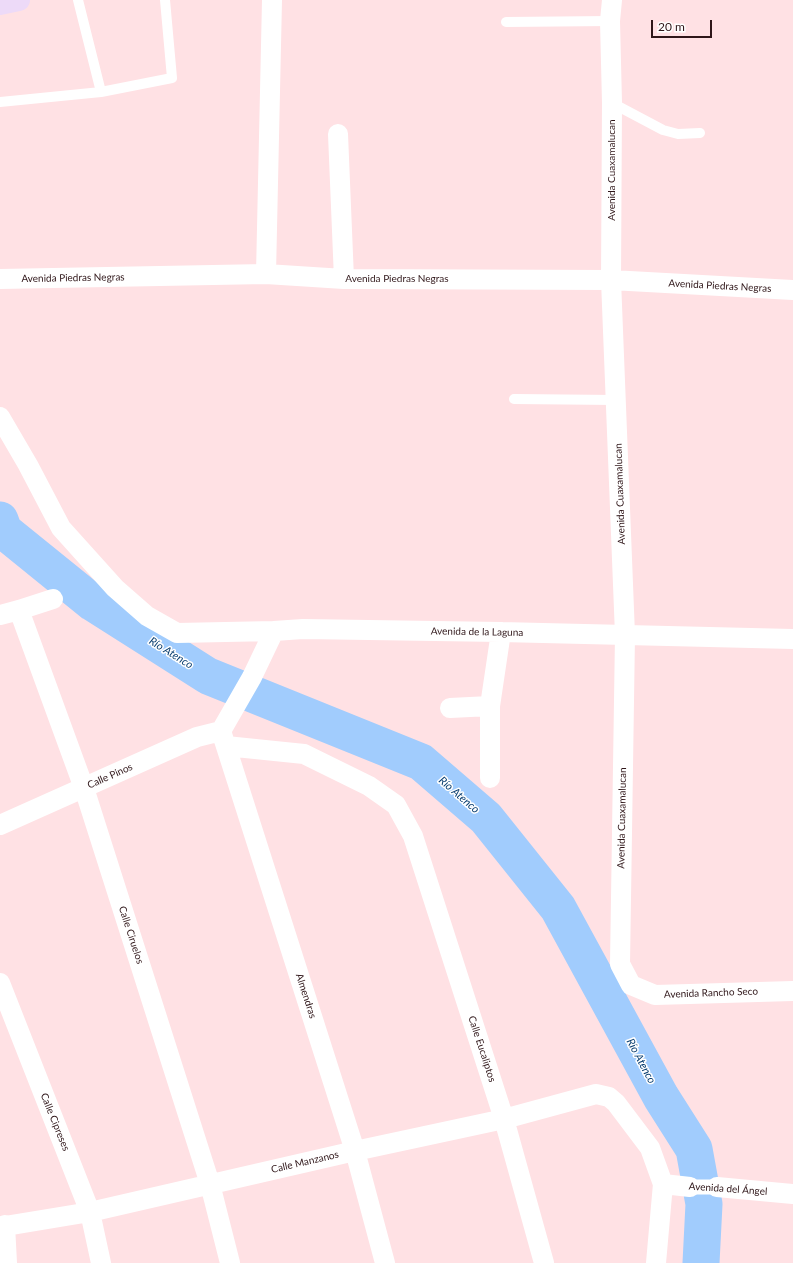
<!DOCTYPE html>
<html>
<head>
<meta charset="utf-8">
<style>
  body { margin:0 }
  #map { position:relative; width:793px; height:1263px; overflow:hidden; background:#ffe1e4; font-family:Lato,sans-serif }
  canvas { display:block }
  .scale { position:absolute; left:651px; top:20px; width:61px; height:18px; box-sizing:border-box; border:2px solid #2f1619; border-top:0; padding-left:5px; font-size:12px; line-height:14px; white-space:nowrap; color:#2f1619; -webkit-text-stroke:3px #fff; paint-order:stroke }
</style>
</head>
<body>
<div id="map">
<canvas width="793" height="1263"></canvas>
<div class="scale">20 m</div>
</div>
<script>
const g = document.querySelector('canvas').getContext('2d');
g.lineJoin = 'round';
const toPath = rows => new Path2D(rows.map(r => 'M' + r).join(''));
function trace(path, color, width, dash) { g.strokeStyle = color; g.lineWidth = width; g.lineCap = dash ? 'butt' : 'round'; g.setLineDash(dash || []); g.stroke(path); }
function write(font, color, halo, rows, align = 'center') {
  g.font = font + ' Lato,sans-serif'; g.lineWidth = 3; g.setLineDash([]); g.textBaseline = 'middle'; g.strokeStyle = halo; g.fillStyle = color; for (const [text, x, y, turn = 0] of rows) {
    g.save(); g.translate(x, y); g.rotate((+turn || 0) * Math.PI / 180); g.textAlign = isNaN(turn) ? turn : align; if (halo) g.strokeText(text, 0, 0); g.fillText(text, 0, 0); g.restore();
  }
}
trace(toPath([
  [0,520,4,531,93,603,208,676,421,762,486,818,558,908,661,1097,694,1149,704,1204,701,1263]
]), '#a1ccfd', 37);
trace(toPath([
  [78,0,101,92],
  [506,22,610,21],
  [0,102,101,92,172,78,165,0],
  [612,103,663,130,678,134,700,133],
  [514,399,616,400]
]), '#fff', 10);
trace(toPath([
  [690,1187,717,1187]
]), '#fff', 15);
trace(toPath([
  [612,0,610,21,612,103,611,280,625,635,620,964,631,985,655,995,793,991],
  [338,134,344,279],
  [266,274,272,0],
  [0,279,266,274,344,279,611,280,793,290],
  [0,417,28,465,61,528,115,588,147,616,177,633,274,631],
  [19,610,84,788,210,1184,230,1263],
  [0,615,19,610,53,599],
  [450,708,490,706],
  [221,731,252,677,274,631,303,629,501,632,793,639],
  [222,734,355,1151,385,1263],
  [226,746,304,754,369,786,396,805,413,836,504,1119,544,1263],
  [490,778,490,706,501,632],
  [0,825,197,737,221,731],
  [0,983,90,1212,101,1263],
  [663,1184,690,1187],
  [717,1187,793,1194],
  [5,1225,7,1263],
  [0,1227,90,1212,355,1151,504,1119,596,1094,609,1097,616,1103,650,1148,663,1184,656,1263]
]), '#fff', 20);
trace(toPath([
  [0,4,19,0]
]), '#eddaf8', 22);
write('10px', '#2f1619', '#fff', [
  ["Avenida Cuaxamalucan",612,170,-90],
  ["Avenida Piedras Negras",73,278,-1],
  ["Avenida Piedras Negras",397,279],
  ["Avenida Piedras Negras",720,286,3],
  ["Avenida Cuaxamalucan",620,494,-92],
  ["Avenida de la Laguna",477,632,1],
  ["Calle Pinos",110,776,-24],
  ["Avenida Cuaxamalucan",622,818,-89],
  ["Calle Ciruelos",131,935,72],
  ["Avenida Rancho Seco",711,993,-2],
  ["Almendras",306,996,72],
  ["Calle Eucaliptos",482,1049,72],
  ["Calle Cipreses",55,1122,68],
  ["Calle Manzanos",305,1162,-13],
  ["Avenida del Ángel",728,1189,4]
]);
write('italic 11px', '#083d6f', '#fff', [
  ["Río Atenco",171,653,32],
  ["Río Atenco",459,795,41],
  ["Río Atenco",641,1061,62]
]);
</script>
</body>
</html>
